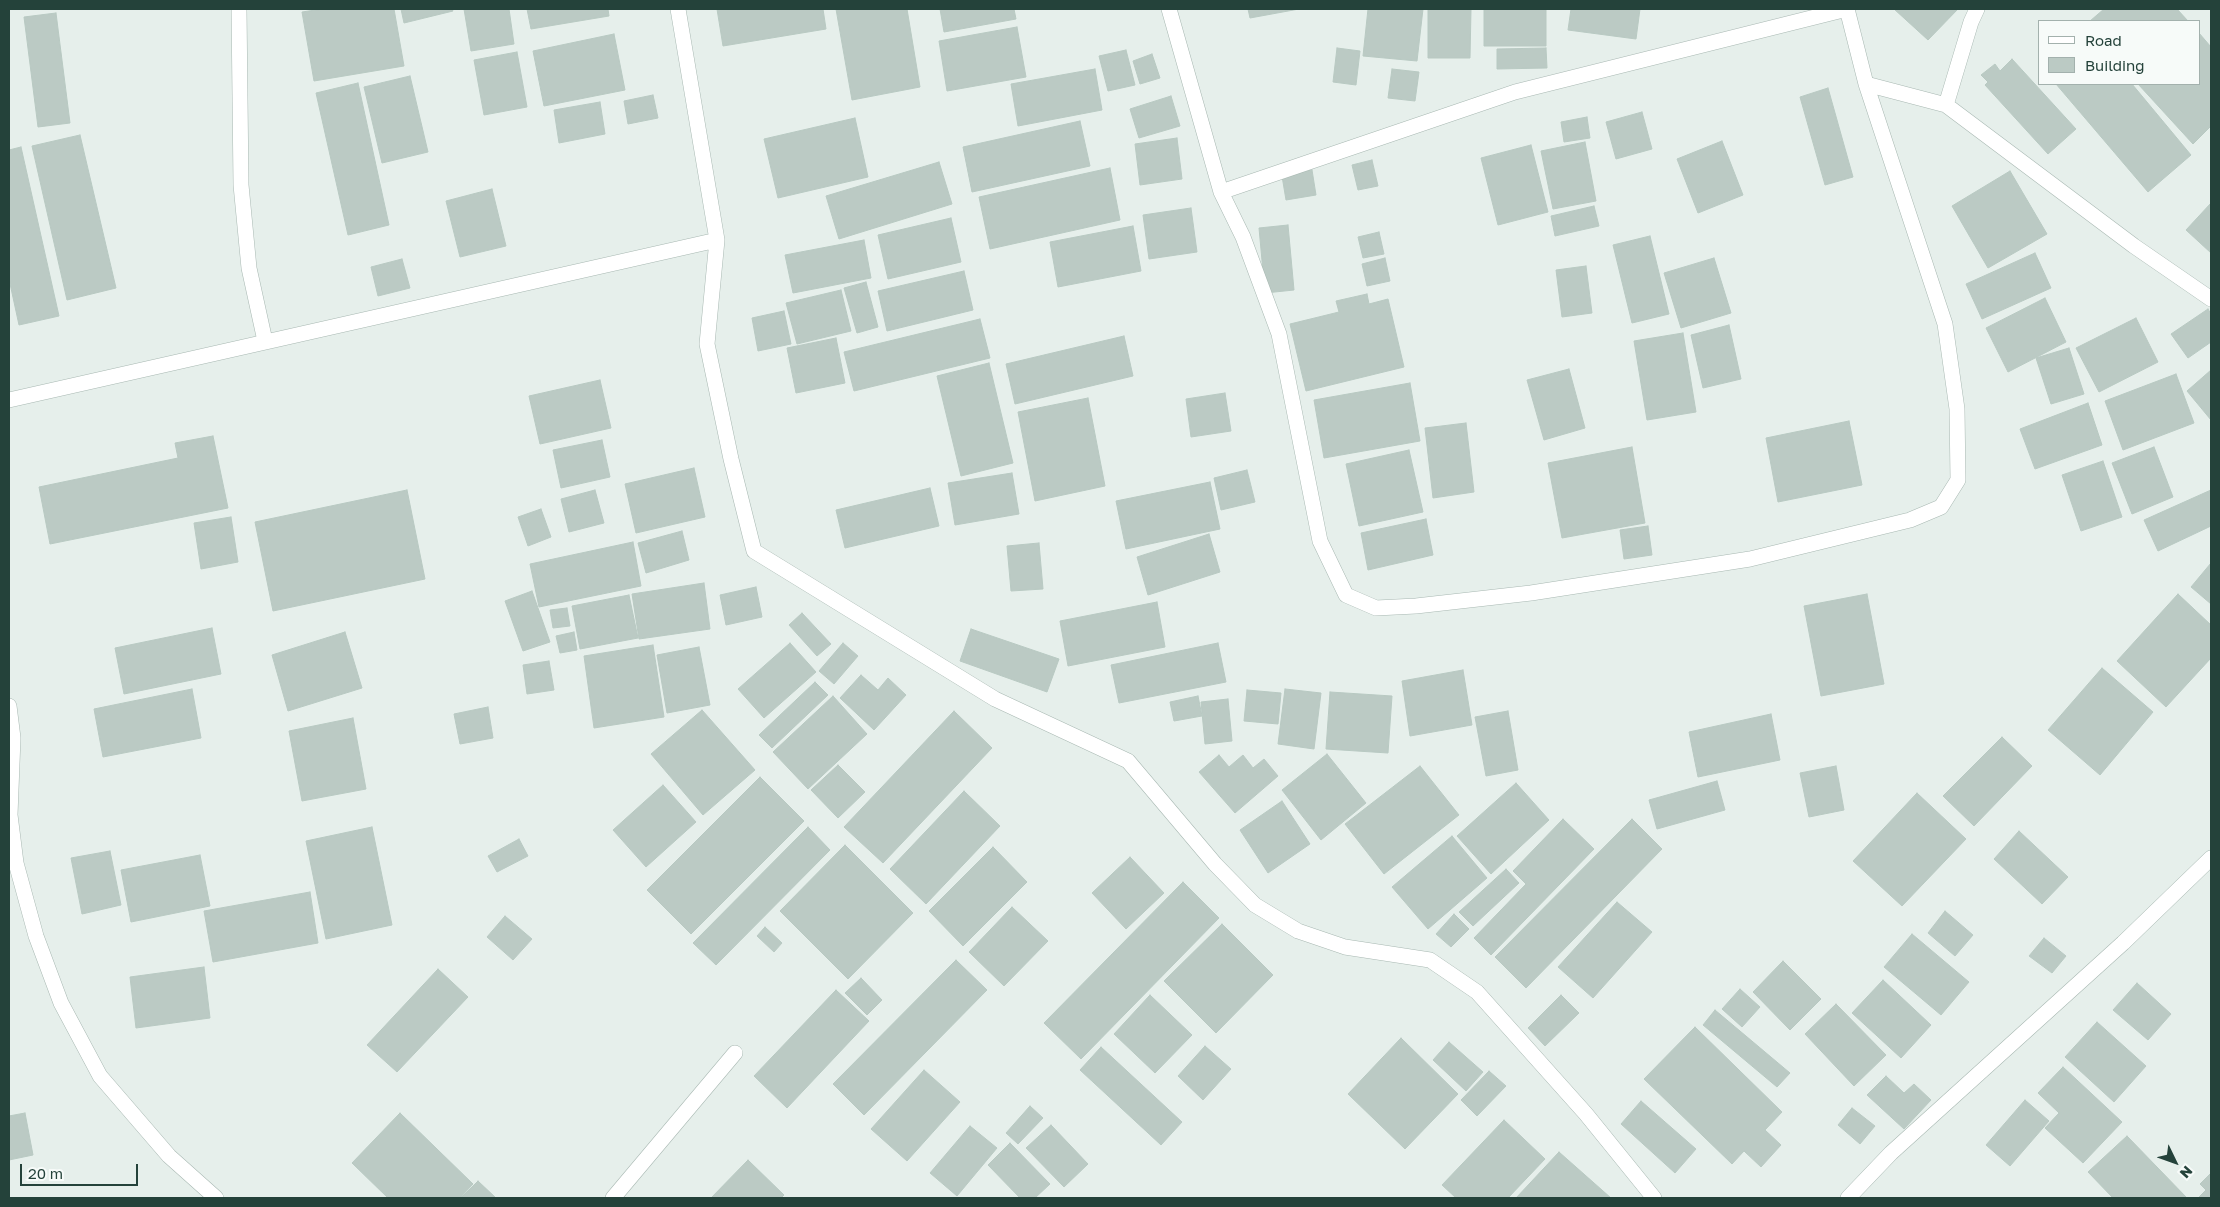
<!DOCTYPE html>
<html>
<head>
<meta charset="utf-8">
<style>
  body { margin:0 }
  #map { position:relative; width:2220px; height:1207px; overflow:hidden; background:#e6efeb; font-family:"Golos Text",sans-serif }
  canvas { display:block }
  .frame { position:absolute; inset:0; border:10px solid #24423a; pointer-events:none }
  .legend { position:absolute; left:2038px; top:20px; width:162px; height:65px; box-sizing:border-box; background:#f7fbf9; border:1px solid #a3b1ad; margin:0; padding:6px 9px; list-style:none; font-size:15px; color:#24423a }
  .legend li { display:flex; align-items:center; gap:10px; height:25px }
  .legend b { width:25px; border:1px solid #a3b1ad }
  .north { position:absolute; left:2150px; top:1137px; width:50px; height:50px; -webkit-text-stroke:4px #f7fbf9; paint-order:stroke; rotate:132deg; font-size:14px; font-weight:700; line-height:20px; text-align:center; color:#24423a }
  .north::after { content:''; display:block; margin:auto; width:18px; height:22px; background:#24423a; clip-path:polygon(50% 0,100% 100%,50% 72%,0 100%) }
  .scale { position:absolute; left:20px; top:1164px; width:118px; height:22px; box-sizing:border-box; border:2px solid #24423a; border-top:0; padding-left:6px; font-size:15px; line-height:18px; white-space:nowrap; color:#24423a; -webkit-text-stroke:4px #f7fbf9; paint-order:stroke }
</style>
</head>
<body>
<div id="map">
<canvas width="2220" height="1207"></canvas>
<div class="frame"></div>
<ul class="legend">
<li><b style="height:6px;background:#fff"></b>Road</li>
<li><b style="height:14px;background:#bbcac4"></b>Building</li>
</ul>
<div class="north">N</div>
<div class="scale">20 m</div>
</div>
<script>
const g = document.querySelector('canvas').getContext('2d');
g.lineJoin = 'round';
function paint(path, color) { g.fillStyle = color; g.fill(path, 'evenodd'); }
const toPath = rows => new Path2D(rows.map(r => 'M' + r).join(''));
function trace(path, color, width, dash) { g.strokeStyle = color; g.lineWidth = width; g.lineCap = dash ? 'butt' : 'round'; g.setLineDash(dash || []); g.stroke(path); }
const building = toPath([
  [322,9,394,9,404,66,314,81,302,12,322,9],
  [401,9,452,9,453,11,404,23,401,9],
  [464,9,509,9,514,44,471,51,464,9],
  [527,9,608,9,609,16,531,29,527,9],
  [717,9,823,9,826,29,723,46,717,9],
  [836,9,907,9,920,87,852,100,836,9],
  [940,9,1014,9,1016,19,944,32,940,9],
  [1248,9,1299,9,1250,18,1248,9],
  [1368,9,1423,9,1417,61,1363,56,1368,9],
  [1428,9,1471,9,1470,58,1428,58,1428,9],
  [1484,9,1546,9,1546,46,1484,46,1484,9],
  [1571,9,1640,9,1636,39,1568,30,1571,9],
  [1894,9,1958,9,1928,40,1894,9],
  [2104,9,2177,9,2188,21,2090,21,2104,9],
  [56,13,70,123,38,127,24,17,56,13],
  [1017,27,1026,77,947,91,939,41,1017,27],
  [2199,33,2211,47,2211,126,2193,144,2138,84,2199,84,2199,33],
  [614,34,625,90,544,106,533,51,614,34],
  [1337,48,1360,51,1356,85,1333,82,1337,48],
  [1546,48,1547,68,1497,69,1497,49,1546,48],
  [1126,50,1135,85,1108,91,1099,56,1126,50],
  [517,52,527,107,484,115,474,60,517,52],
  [1152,54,1160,78,1140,84,1133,61,1152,54],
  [2012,59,2076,129,2048,154,1985,85,1988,82,1981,75,1995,64,2000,71,2012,59],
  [1095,69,1102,110,1018,126,1011,84,1095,69],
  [1392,69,1419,72,1415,101,1388,98,1392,69],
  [410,76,428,152,382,163,364,87,410,76],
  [358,83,389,225,348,235,316,93,358,83],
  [2056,84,2132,84,2191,155,2148,192,2056,84],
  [1828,88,1853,177,1825,185,1800,97,1828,88],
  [653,95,658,118,628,124,624,101,653,95],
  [1171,96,1180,126,1139,138,1130,109,1171,96],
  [600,102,605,134,559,143,554,110,600,102],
  [1642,112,1652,149,1616,159,1606,122,1642,112],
  [1587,117,1590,138,1564,142,1561,122,1587,117],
  [855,118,868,177,778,198,764,139,855,118],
  [1080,121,1090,166,972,192,963,147,1080,121],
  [80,135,116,288,67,300,32,146,80,135],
  [1177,138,1182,179,1140,185,1135,144,1177,138],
  [1722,141,1743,195,1698,213,1677,159,1722,141],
  [1585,142,1596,201,1553,209,1541,151,1585,142],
  [1531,145,1548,212,1498,225,1481,158,1531,145],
  [21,147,59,316,19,325,9,279,9,150,21,147],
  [1372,160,1378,186,1358,190,1352,165,1372,160],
  [939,162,952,204,839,239,826,196,939,162],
  [1110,168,1120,220,990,249,979,197,1110,168],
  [1312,170,1316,195,1286,200,1282,176,1312,170],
  [2010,171,2047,234,1988,268,1952,206,2010,171],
  [492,189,506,246,460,257,446,201,492,189],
  [2211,203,2211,253,2186,230,2211,203],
  [1594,206,1599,226,1555,236,1551,216,1594,206],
  [1191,208,1197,252,1149,259,1143,215,1191,208],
  [951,218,961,262,888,279,878,235,951,218],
  [1288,225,1294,290,1265,293,1259,228,1288,225],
  [1133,226,1141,271,1058,287,1050,242,1133,226],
  [1379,232,1384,254,1363,258,1358,237,1379,232],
  [1650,236,1669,314,1632,323,1613,245,1650,236],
  [864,240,871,278,793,293,785,255,864,240],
  [2035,253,2051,288,1982,319,1966,284,2035,253],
  [1385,258,1390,281,1367,286,1362,264,1385,258],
  [1714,258,1731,313,1681,328,1664,273,1714,258],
  [402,259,410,288,378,296,371,267,402,259],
  [1586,266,1592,313,1562,317,1556,270,1586,266],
  [964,271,973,310,887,331,878,291,964,271],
  [866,282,878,327,857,333,844,288,866,282],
  [841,290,851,331,797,344,786,303,841,290],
  [1367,294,1369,304,1388,299,1404,367,1306,391,1290,324,1339,312,1336,301,1367,294],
  [2045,298,2066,342,2008,372,1986,328,2045,298],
  [2208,309,2211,314,2211,342,2188,358,2171,334,2208,309],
  [784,311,791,344,758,351,752,318,784,311],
  [2136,318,2158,362,2099,392,2076,348,2136,318],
  [980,319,990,358,854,391,844,352,980,319],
  [1729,325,1741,379,1703,388,1691,335,1729,325],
  [1683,333,1696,412,1647,420,1634,341,1683,333],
  [1124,336,1133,376,1015,404,1006,364,1124,336],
  [836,338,845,383,796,393,787,348,836,338],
  [2069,348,2084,394,2051,404,2036,358,2069,348],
  [989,363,1013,463,961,476,937,376,989,363],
  [1569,369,1585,428,1544,440,1527,380,1569,369],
  [2211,370,2211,420,2187,391,2211,370],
  [2176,374,2194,423,2123,450,2105,401,2176,374],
  [600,380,611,428,540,444,529,396,600,380],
  [1410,383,1420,441,1324,458,1314,400,1410,383],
  [1225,393,1231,431,1191,437,1186,399,1225,393],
  [1088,398,1105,486,1035,501,1018,412,1088,398],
  [2088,403,2102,445,2035,469,2020,429,2088,403],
  [1849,421,1862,485,1778,502,1766,438,1849,421],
  [1466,423,1474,492,1433,498,1425,428,1466,423],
  [213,436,228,508,50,544,39,487,178,458,175,443,213,436],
  [602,440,610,477,561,488,553,450,602,440],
  [1632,447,1645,523,1562,538,1548,463,1632,447],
  [2154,447,2173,497,2132,514,2112,463,2154,447],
  [1409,450,1423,512,1359,526,1346,464,1409,450],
  [2103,461,2122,517,2081,531,2062,475,2103,461],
  [694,468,705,517,636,533,625,484,694,468],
  [1247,470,1255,502,1221,510,1214,478,1247,470],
  [1012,473,1019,514,955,525,948,483,1012,473],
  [1210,482,1220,529,1126,549,1116,501,1210,482],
  [930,488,939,526,845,548,836,510,930,488],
  [407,490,425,579,273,611,255,522,407,490],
  [595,490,604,523,569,532,561,499,595,490],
  [2211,490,2211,526,2158,551,2144,520,2211,490],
  [541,509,551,537,528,546,518,517,541,509],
  [231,517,238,562,201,569,194,523,231,517],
  [1426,519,1433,555,1368,570,1361,533,1426,519],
  [1648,526,1652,555,1624,559,1620,530,1648,526],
  [682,531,689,560,646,573,638,543,682,531],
  [1209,534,1220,572,1148,595,1137,557,1209,534],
  [633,542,641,586,539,607,530,564,633,542],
  [1039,543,1043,589,1011,591,1007,546,1039,543],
  [2211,563,2211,604,2191,587,2211,563],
  [704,583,710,629,639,639,632,594,704,583],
  [756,587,762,617,726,625,720,595,756,587],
  [532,591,550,642,523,651,505,601,532,591],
  [1867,594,1884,684,1821,696,1804,606,1867,594],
  [2178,594,2211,625,2211,658,2166,707,2117,661,2178,594],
  [629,595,638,638,580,649,572,606,629,595],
  [1157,602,1165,647,1068,666,1060,621,1157,602],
  [567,608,570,626,553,628,550,610,567,608],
  [802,613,831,644,817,656,789,625,802,613],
  [212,628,221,674,124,694,115,648,212,628],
  [971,629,1059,659,1047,692,960,661,971,629],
  [345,632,362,688,288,711,272,655,345,632],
  [574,632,577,650,560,653,556,636,574,632],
  [790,643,816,672,764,718,738,689,790,643],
  [843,643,858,656,834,684,819,671,843,643],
  [1218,643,1226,682,1119,703,1111,665,1218,643],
  [653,645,664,717,594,728,584,656,653,645],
  [699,647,710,705,667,713,657,655,699,647],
  [549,661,554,690,527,694,523,665,549,661],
  [2102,668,2153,712,2100,775,2048,730,2102,668],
  [1463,670,1472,725,1410,736,1402,681,1463,670],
  [861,675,878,690,888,678,906,695,874,730,840,698,861,675],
  [815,682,828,695,772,748,759,735,815,682],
  [192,689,201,738,103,757,94,709,192,689],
  [1285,689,1321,693,1314,749,1278,744,1285,689],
  [1247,690,1281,693,1278,724,1244,721,1247,690],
  [1330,692,1392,696,1388,753,1326,749,1330,692],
  [833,696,867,734,808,789,773,752,833,696],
  [1198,696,1202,716,1174,721,1170,702,1198,696],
  [1228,699,1232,741,1205,744,1201,702,1228,699],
  [488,707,493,738,460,744,454,714,488,707],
  [702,710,755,770,703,815,651,754,702,710],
  [954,711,992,748,883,863,844,827,954,711],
  [1508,711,1518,770,1486,776,1475,717,1508,711],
  [1771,714,1780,760,1698,777,1689,732,1771,714],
  [353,718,366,789,302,801,289,731,353,718],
  [2002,737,2032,766,1974,826,1943,796,2002,737],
  [1327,754,1366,803,1321,840,1282,790,1327,754],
  [1219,755,1229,767,1243,755,1253,768,1264,759,1278,776,1235,813,1199,772,1219,755],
  [838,765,865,792,838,818,811,790,838,765],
  [1420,766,1459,815,1384,874,1345,824,1420,766],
  [1836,766,1844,810,1809,817,1800,773,1836,766],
  [760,777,804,821,691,934,647,890,760,777],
  [1717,781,1725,810,1657,829,1649,800,1717,781],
  [1516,783,1549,820,1491,874,1457,836,1516,783],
  [663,785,696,822,646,867,613,830,663,785],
  [964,791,1000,826,926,904,890,869,964,791],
  [1917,793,1966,839,1902,906,1853,861,1917,793],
  [1282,801,1310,844,1268,873,1240,830,1282,801],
  [1563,819,1594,849,1491,955,1474,938,1526,884,1513,871,1563,819],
  [1632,819,1662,849,1526,988,1495,957,1632,819],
  [372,827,392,925,326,939,306,841,372,827],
  [808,827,830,850,716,965,693,943,808,827],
  [2019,831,2068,877,2042,904,1994,859,2019,831],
  [1452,836,1487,878,1428,929,1392,887,1452,836],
  [519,839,528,856,497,872,488,856,519,839],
  [845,845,913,913,848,979,780,911,845,845],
  [993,847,1027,882,963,946,929,911,993,847],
  [110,851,121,905,82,914,71,858,110,851],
  [200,855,210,906,131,922,121,870,200,855],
  [1130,857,1164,893,1126,929,1092,893,1130,857],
  [1506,869,1519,883,1473,926,1459,912,1506,869],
  [1183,882,1219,918,1081,1059,1044,1023,1183,882],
  [310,892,318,943,213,962,204,911,310,892],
  [1617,902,1652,932,1593,998,1558,967,1617,902],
  [1012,907,1048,941,1004,986,969,952,1012,907],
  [1945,911,1973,935,1955,956,1928,933,1945,911],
  [1454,914,1469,929,1451,947,1436,934,1454,914],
  [505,916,532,939,513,960,487,937,505,916],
  [1222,924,1273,975,1216,1033,1164,981,1222,924],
  [765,927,782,943,774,952,757,936,765,927],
  [1912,934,1969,982,1941,1015,1884,967,1912,934],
  [2044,938,2066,956,2052,973,2029,956,2044,938],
  [956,960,987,990,864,1115,833,1084,956,960],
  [1783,961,1821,999,1790,1030,1753,992,1783,961],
  [204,967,210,1018,136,1028,130,977,204,967],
  [438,969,468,997,397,1072,367,1045,438,969],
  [861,978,882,1000,867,1015,845,993,861,978],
  [1883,980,1931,1025,1901,1058,1852,1013,1883,980],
  [2137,983,2171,1014,2148,1040,2113,1010,2137,983],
  [1740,989,1760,1007,1742,1027,1722,1009,1740,989],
  [836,990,869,1021,787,1108,754,1076,836,990],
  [1150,995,1192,1035,1155,1073,1114,1034,1150,995],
  [1561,995,1579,1013,1545,1046,1528,1028,1561,995],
  [1836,1004,1886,1055,1854,1086,1805,1034,1836,1004],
  [1715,1010,1790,1073,1777,1087,1703,1025,1715,1010],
  [2097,1022,2146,1066,2114,1102,2065,1057,2097,1022],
  [1695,1027,1782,1112,1765,1130,1781,1145,1761,1167,1744,1151,1732,1164,1644,1079,1695,1027],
  [1401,1038,1458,1094,1405,1149,1348,1094,1401,1038],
  [1449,1042,1483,1072,1466,1091,1433,1060,1449,1042],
  [1205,1046,1231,1069,1203,1100,1178,1076,1205,1046],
  [1101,1047,1182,1122,1161,1145,1080,1070,1101,1047],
  [2063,1067,2122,1122,2083,1163,2045,1128,2059,1113,2038,1093,2063,1067],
  [924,1070,960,1102,907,1161,871,1129,924,1070],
  [1489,1071,1506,1086,1477,1116,1461,1100,1489,1071],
  [1886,1076,1904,1093,1914,1084,1931,1100,1904,1129,1867,1095,1886,1076],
  [2025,1100,2049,1121,2010,1166,1986,1145,2025,1100],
  [1641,1101,1696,1149,1675,1173,1621,1124,1641,1101],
  [1030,1106,1043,1118,1018,1144,1006,1133,1030,1106],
  [1852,1108,1875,1126,1860,1144,1838,1125,1852,1108],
  [25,1113,33,1155,9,1160,9,1116,25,1113],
  [400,1113,473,1184,460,1198,388,1198,352,1163,400,1113],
  [1504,1120,1545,1159,1508,1198,1456,1198,1442,1185,1504,1120],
  [1051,1125,1088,1164,1064,1187,1026,1148,1051,1125],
  [970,1126,997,1148,957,1196,930,1173,970,1126],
  [2127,1136,2187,1198,2113,1198,2088,1172,2127,1136],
  [1010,1143,1050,1184,1035,1198,1020,1198,988,1165,1010,1143],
  [1559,1152,1611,1198,1516,1198,1559,1152],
  [748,1160,784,1195,781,1198,711,1198,748,1160],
  [2211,1173,2211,1198,2198,1198,2206,1190,2200,1184,2211,1173],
  [478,1181,496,1198,461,1198,478,1181]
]);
paint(building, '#bbcac4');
trace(building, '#b8c9c2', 1);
const street = toPath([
  [239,9,241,185,249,268,265,341],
  [678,9,717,240,707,344,731,459,754,551,995,699,1128,761,1215,864,1255,905,1298,931,1345,947,1430,960,1477,992,1586,1114,1654,1198],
  [1169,9,1221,192,1243,237,1279,334,1320,541,1346,595,1376,608,1416,606,1531,593,1750,559,1910,520,1941,507,1958,480,1957,409,1945,324,1866,84,1847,9],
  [1866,84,1946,105,2134,246,2211,299],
  [1946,105,1971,22,1977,9],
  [1221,192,1515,92,1847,9],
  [9,400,717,240],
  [9,706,13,738,10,815,16,863,36,936,61,1003,100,1076,169,1156,216,1198],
  [613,1198,735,1053],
  [1848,1198,1891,1153,2123,943,2211,858]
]);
trace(street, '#a8b8b2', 16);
trace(street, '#fff', 15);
</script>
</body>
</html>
